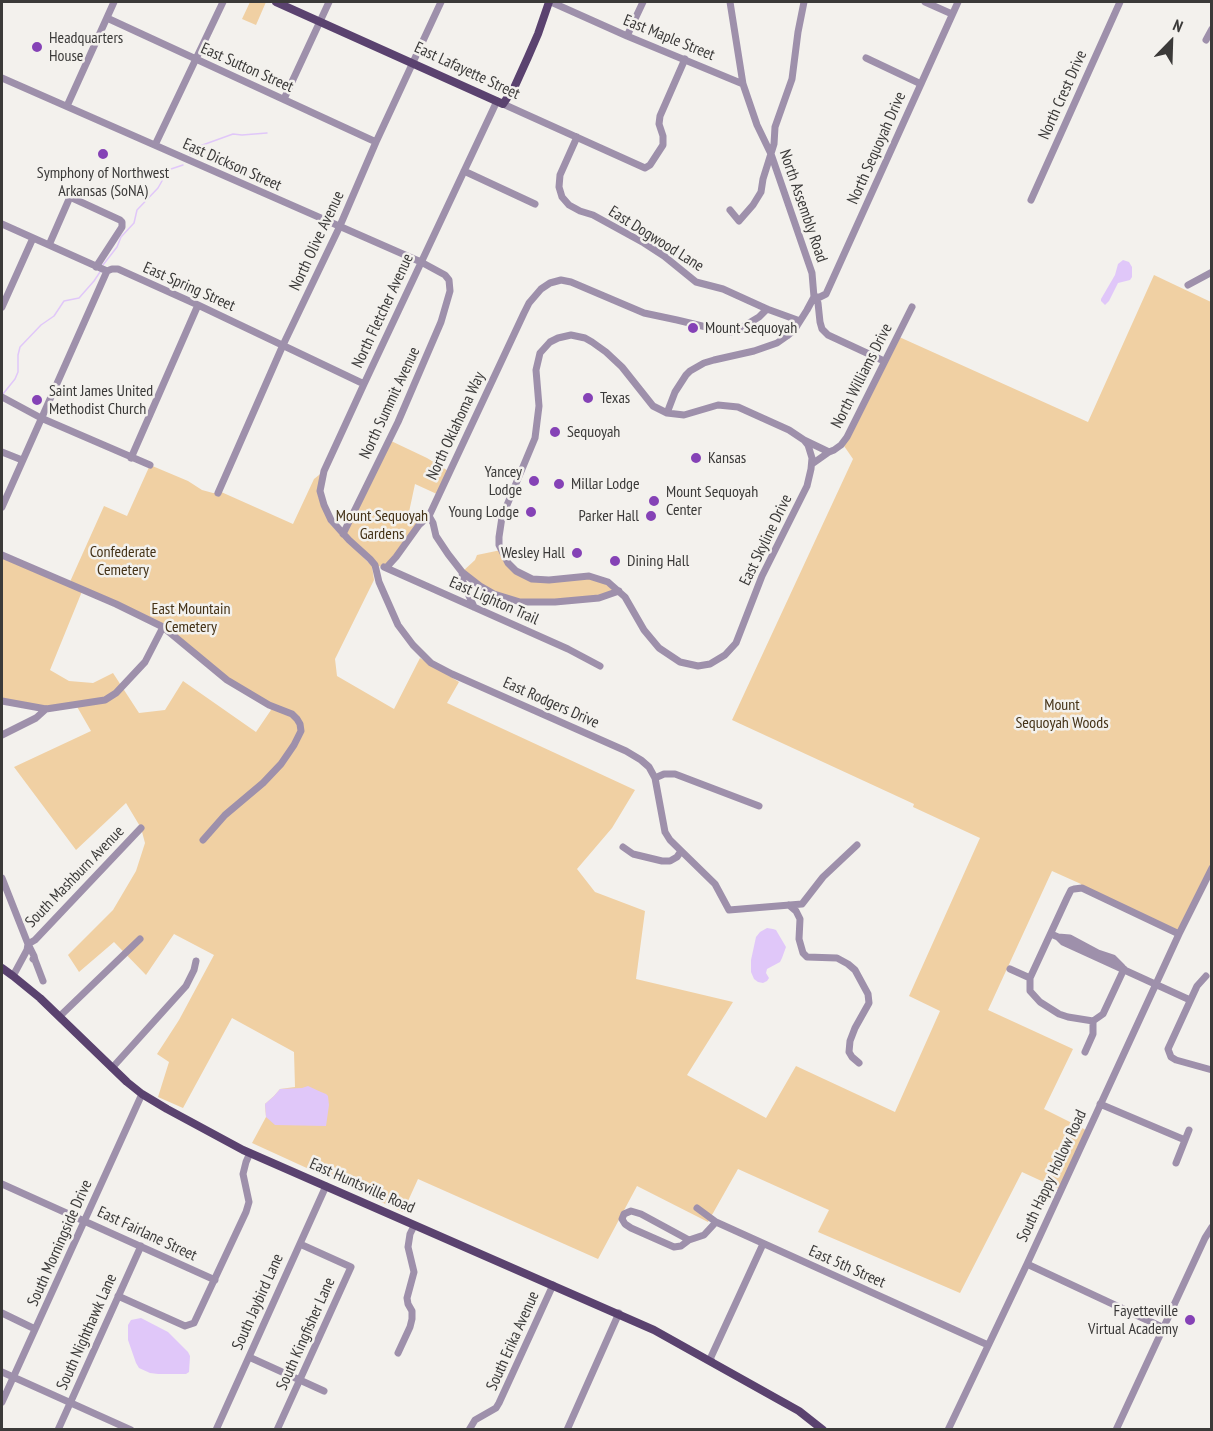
<!DOCTYPE html>
<html>
<head>
<meta charset="utf-8">
<style>
  body { margin:0 }
  #map { position:relative; width:1213px; height:1431px; overflow:hidden; background:#f3f1ed; font-family:"PT Sans Narrow",sans-serif }
  canvas { display:block }
  .frame { position:absolute; inset:0; border:3px solid #3b3a39; pointer-events:none }
  .north { position:absolute; left:1141px; top:12px; width:60px; height:60px; -webkit-text-stroke:4px #f3f1ed; paint-order:stroke; rotate:23deg; font-size:16px; font-weight:700; line-height:24px; text-align:center; color:#3b3a39 }
  .north::after { content:''; display:block; margin:auto; width:21px; height:27px; background:#3b3a39; clip-path:polygon(50% 0,100% 100%,50% 72%,0 100%) }
</style>
</head>
<body>
<div id="map">
<canvas width="1213" height="1431"></canvas>
<div class="frame"></div>
<div class="north">N</div>
</div>
<script>
const g = document.querySelector('canvas').getContext('2d');
g.lineJoin = 'round';
function paint(path, color) { g.fillStyle = color; g.fill(path, 'evenodd'); }
const toPath = rows => new Path2D(rows.map(r => 'M' + r).join(''));
function trace(path, color, width, dash) { g.strokeStyle = color; g.lineWidth = width; g.lineCap = dash ? 'butt' : 'round'; g.setLineDash(dash || []); g.stroke(path); }
function write(font, color, halo, rows, align = 'center') {
  g.font = font + ' "PT Sans Narrow",sans-serif'; g.lineWidth = 5; g.setLineDash([]); g.textBaseline = 'middle'; g.strokeStyle = halo; g.fillStyle = color; for (const [text, x, y, turn = 0] of rows) {
    g.save(); g.translate(x, y); g.rotate((+turn || 0) * Math.PI / 180); g.textAlign = isNaN(turn) ? turn : align; if (halo) g.strokeText(text, 0, 0); g.fillText(text, 0, 0); g.restore();
  }
}
paint(toPath([
  [250,2,266,2,256,25,242,19],
  [1154,275,1211,302,1211,868,1179,934,1082,888,1081,884,1052,871,988,1010,1073,1049,1044,1109,1088,1131,1061,1190,1022,1172,960,1293,818,1232,829,1210,738,1169,708,1222,637,1186,598,1259,418,1179,403,1212,252,1143,266,1117,265,1104,274,1096,280,1089,295,1087,294,1052,232,1018,183,1108,158,1097,169,1062,157,1054,179,1020,214,955,174,934,146,975,114,942,79,972,68,955,113,910,136,871,145,843,141,828,126,803,76,850,14,767,91,731,76,705,46,709,2,701,2,555,69,584,104,506,127,516,150,465,188,481,202,490,213,493,218,493,219,491,293,524,314,479,324,471,318,496,330,524,372,566,374,580,335,659,337,676,394,709,420,658,459,682,447,703,635,790,612,828,577,869,595,892,645,911,636,979,733,1002,687,1075,766,1118,796,1066,895,1112,940,1011,909,996,980,838,913,807,914,804,732,720,853,459,842,443,897,336,1088,422],
  [83,589,163,627,227,680,269,705,271,710,256,732,183,681,165,710,139,713,113,673,93,683,69,681,50,670],
  [389,440,427,458,450,472,439,495,415,484,409,512,425,519,386,568,375,565,343,534],
  [501,550,508,563,532,579,589,576,619,591,606,596,530,602,494,594,462,572,475,560,477,555]
]), '#f0d0a3');
paint(toPath([
  [1123,260,1129,262,1132,267,1132,277,1130,280,1118,283,1109,301,1105,305,1101,301,1101,299,1115,275,1118,264],
  [767,928,773,929,776,930,786,947,782,958,780,962,767,969,766,973,769,978,767,981,763,983,758,982,754,979,751,972,751,960,756,937,760,932],
  [308,1086,321,1092,326,1094,328,1096,329,1105,326,1126,275,1125,266,1117,265,1104,274,1096,280,1089,302,1088],
  [141,1318,168,1332,188,1352,190,1356,189,1372,186,1374,158,1374,150,1373,139,1368,136,1363,128,1340,128,1325,131,1320]
]), '#e0c7f9');
trace(toPath([
  [190,154,197,147,233,134,242,135,267,133],
  [103,265,117,247,121,237,134,223,137,210,158,188,167,172,171,169,183,165],
  [3,394,15,379,18,372,18,355,20,347,41,325,54,316,64,301,79,298,94,281,100,272]
]), '#e0c7f9', 1.5);
trace(toPath([
  [551,2,627,36,743,84],
  [925,2,952,14],
  [107,18,376,142],
  [627,36,643,2],
  [1206,40,1212,29],
  [866,58,921,84],
  [2,78,421,262,445,275,449,280,450,291,441,322,398,422,343,534],
  [284,99,329,2],
  [497,101,364,384,324,471,320,491,324,505,331,520,349,540,370,559,375,565,379,582,398,625,413,645,431,663,452,674,626,751,641,760,649,767,655,778,665,832,670,840,715,884,729,910,802,904,823,877,857,845],
  [503,104,645,168,650,165,663,145,663,136,659,124,660,116,685,59],
  [67,106,114,2],
  [577,137,560,175,559,187,562,197,569,205,580,211,593,215,644,243,664,256,696,282,723,289,767,309,800,321],
  [155,145,223,2],
  [464,171,535,204],
  [1031,200,1120,2],
  [730,210,739,221,753,205,761,192,763,179,774,144,775,127,792,79,798,32,804,2],
  [2,224,107,271,112,269,118,269,198,305,364,384],
  [49,245,70,197,120,220,122,222,122,227,96,267],
  [1188,285,1212,272],
  [2,307,33,238],
  [884,361,828,335,822,329,820,322,818,303,814,297,820,297,826,294,958,2],
  [2,397,41,418,150,465],
  [667,413,675,392,686,375,690,371,704,363,714,360,754,351,777,343,787,336,795,329,807,310,814,297,812,273,771,154,757,125,743,84,730,2],
  [804,440,808,445,812,458,811,469,807,486,762,576,736,643,725,655,710,664,698,666,680,662,659,648,644,630,625,597,608,582,589,576,549,580,532,579,516,571,508,563,499,545,499,537,502,517,535,438,539,406,536,370,540,353,550,342,558,338,571,335,585,338,592,342,606,352,622,367,653,406,667,413,684,415,718,405,738,407,789,430,804,440,829,452,834,450,841,445,847,437,912,307],
  [2,452,22,460],
  [131,458,198,305],
  [812,464,829,452],
  [218,493,283,345,339,228,376,142,441,2],
  [2,507,107,271],
  [429,516,433,523,436,536,448,554,462,572,480,586,494,594,520,602,555,602,599,598,619,591],
  [2,555,116,604,163,627,227,680,269,705,292,714,297,719,300,724,301,731,294,745,281,764,263,783,225,815,203,840],
  [384,567,568,649,600,666],
  [386,568,396,557,419,525,429,516,524,313,529,303,541,289,550,283,561,280,571,282,644,313,677,320,723,331,731,332,739,329,759,317,767,309],
  [462,572,463,582,474,607],
  [2,701,46,709,105,700,116,693,145,662,163,627],
  [2,735,36,718,46,709],
  [655,778,664,774,675,774,759,806],
  [623,847,633,854,662,861,670,861,677,857,681,851],
  [2,878,28,944,27,950,13,976],
  [789,905,796,911,800,919,799,939,803,953,807,957,837,958,848,964,855,970,868,994,869,1003,855,1028,850,1041,849,1052,852,1057,859,1063],
  [1051,934,1058,937,1063,942,1190,1000],
  [1058,937,1070,938,1098,953,1113,958,1122,967],
  [33,959,35,960,43,981],
  [35,960,34,956,28,944,35,940,141,828],
  [1010,969,1030,978],
  [1124,969,1103,1014,1093,1021,1068,1017,1059,1014,1040,1002,1030,991,1030,978,1067,898,1071,890,1074,889,1082,888,1179,934],
  [1206,976,1197,986,1168,1049,1171,1057,1176,1060,1212,1070],
  [60,1016,140,939],
  [1085,1052,1093,1034,1093,1021],
  [112,1068,186,986,194,970,196,961],
  [1100,1104,1185,1140],
  [1176,1163,1189,1130],
  [2,1184,215,1280],
  [697,1208,716,1222,988,1345],
  [689,1240,681,1246,674,1247,631,1228,625,1224,622,1219,624,1214,631,1211,641,1214,689,1240,704,1235,716,1222],
  [1027,1264,1164,1328],
  [118,1296,185,1326,194,1323,246,1212,249,1202,243,1174,246,1162,250,1153],
  [2,1313,35,1329],
  [398,1353,410,1327,412,1319,412,1311,408,1304,407,1298,414,1272,408,1247,410,1234,414,1226],
  [249,1357,324,1391],
  [711,1361,711,1357,763,1244],
  [2,1372,131,1430],
  [2,1402,142,1094],
  [58,1430,141,1246],
  [216,1430,326,1186],
  [277,1430,351,1267,300,1244],
  [469,1430,475,1420,496,1408,499,1403,553,1285],
  [567,1430,619,1313],
  [948,1430,1027,1264,1179,934,1212,868],
  [1116,1430,1205,1238,1212,1227]
]), '#9e90ab', 7);
trace(toPath([
  [276,2,503,104,514,88,528,57,538,34,549,2],
  [2,968,13,976,40,998,127,1082,142,1094,167,1109,243,1150,654,1330,799,1411,823,1430]
]), '#5a426f', 8);
for (const [x, y, r, color] of [
  [37,47,6,"#8542b6"],
  [103,154,6,"#8542b6"],
  [693,328,6,"#8542b6"],
  [588,398,6,"#8542b6"],
  [37,400,6,"#8542b6"],
  [555,432,6,"#8542b6"],
  [696,458,6,"#8542b6"],
  [534,481,6,"#8542b6"],
  [559,484,6,"#8542b6"],
  [654,501,6,"#8542b6"],
  [531,512,6,"#8542b6"],
  [651,516,6,"#8542b6"],
  [577,553,6,"#8542b6"],
  [615,561,6,"#8542b6"],
  [1190,1320,6,"#8542b6"]
]) { const dot = new Path2D(); dot.arc(x, y, r, 0, 2 * Math.PI); g.fillStyle = color; g.fill(dot); trace(dot, '#f3f1ed', 2); }
write('16px', '#3b3a39', '#f3f1ed', [
  ["Headquarters",49,38],
  ["House",49,56],
  ["Symphony of Northwest",103,173,"center"],
  ["Arkansas (SoNA)",103,191,"center"],
  ["Mount Sequoyah",705,328],
  ["Saint James United",49,391],
  ["Methodist Church",49,409],
  ["Texas",600,398],
  ["Sequoyah",567,432],
  ["Kansas",708,458],
  ["Yancey",522,472,"right"],
  ["Lodge",522,490,"right"],
  ["Millar Lodge",571,484],
  ["Mount Sequoyah",666,492],
  ["Center",666,510],
  ["Young Lodge",519,512,"right"],
  ["Parker Hall",639,516,"right"],
  ["Wesley Hall",565,553,"right"],
  ["Dining Hall",627,561],
  ["Fayetteville",1178,1311,"right"],
  ["Virtual Academy",1178,1329,"right"]
], 'left');
write('16px', '#3b3a39', '#f3f1ed', [
  ["East Maple Street",669,38,22],
  ["East Sutton Street",247,68,24],
  ["East Lafayette Street",467,71,25],
  ["North Crest Drive",1063,95,-66],
  ["North Sequoyah Drive",877,148,-66],
  ["East Dickson Street",232,165,24],
  ["North Assembly Road",803,206,71],
  ["East Dogwood Lane",656,239,32],
  ["North Olive Avenue",317,241,-65],
  ["East Spring Street",189,287,24],
  ["North Fletcher Avenue",383,311,-65],
  ["North Williams Drive",862,376,-63],
  ["North Summit Avenue",390,403,-65],
  ["North Oklahoma Way",456,426,-65],
  ["East Skyline Drive",766,540,-64],
  ["East Lighton Trail",494,601,24],
  ["East Rodgers Drive",551,703,24],
  ["South Mashburn Avenue",75,877,-46],
  ["South Happy Hollow Road",1052,1176,-65],
  ["East Huntsville Road",362,1186,24],
  ["East Fairlane Street",147,1234,25],
  ["South Morningside Drive",60,1243,-66],
  ["East 5th Street",847,1267,24],
  ["South Jaybird Lane",258,1302,-66],
  ["South Nighthawk Lane",87,1332,-66],
  ["South Kingfisher Lane",306,1334,-66],
  ["South Erika Avenue",513,1341,-66]
]);
write('16px', '#443217', '#f3f1ed', [
  ["Mount Sequoyah",382,516],
  ["Gardens",382,534],
  ["Confederate",123,552],
  ["Cemetery",123,570],
  ["East Mountain",191,609],
  ["Cemetery",191,627],
  ["Mount",1062,705],
  ["Sequoyah Woods",1062,723]
]);
</script>
</body>
</html>
